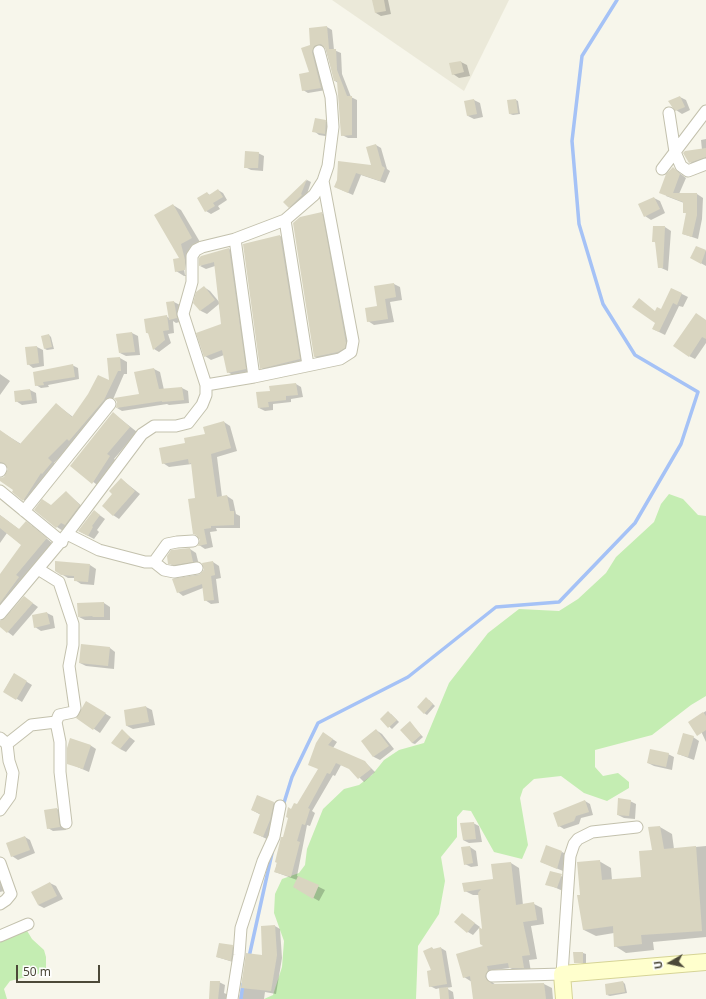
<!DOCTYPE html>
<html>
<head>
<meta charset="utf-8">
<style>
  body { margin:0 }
  #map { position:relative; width:706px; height:999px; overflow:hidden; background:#f7f6eb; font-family:"Noto Sans",sans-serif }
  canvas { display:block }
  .north { position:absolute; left:650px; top:943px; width:40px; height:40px; -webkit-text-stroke:3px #fff; paint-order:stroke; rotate:261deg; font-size:11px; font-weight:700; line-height:16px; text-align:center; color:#4c4938 }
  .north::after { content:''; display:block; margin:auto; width:14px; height:18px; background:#4c4938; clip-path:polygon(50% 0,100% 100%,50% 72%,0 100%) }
  .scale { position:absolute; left:16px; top:965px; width:84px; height:18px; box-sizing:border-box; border:2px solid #4c4938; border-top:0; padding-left:5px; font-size:12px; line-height:14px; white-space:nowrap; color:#4c4938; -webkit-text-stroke:3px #fff; paint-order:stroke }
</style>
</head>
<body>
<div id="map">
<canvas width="706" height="999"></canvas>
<div class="north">U</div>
<div class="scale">50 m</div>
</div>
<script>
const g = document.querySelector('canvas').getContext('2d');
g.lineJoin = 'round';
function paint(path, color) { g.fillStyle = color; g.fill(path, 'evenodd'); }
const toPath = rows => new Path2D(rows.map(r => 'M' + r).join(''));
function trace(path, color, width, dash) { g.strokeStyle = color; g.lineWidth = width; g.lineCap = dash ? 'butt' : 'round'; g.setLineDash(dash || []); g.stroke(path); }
paint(toPath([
  [332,0,509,0,464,91]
]), '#ebe9d9');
paint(toPath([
  [669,494,683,499,698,515,706,516,706,696,691,705,652,735,595,750,595,767,603,776,618,773,629,782,629,788,607,801,584,793,561,776,534,779,523,789,520,798,528,845,522,859,494,852,471,811,463,810,457,817,457,837,441,857,445,881,439,914,418,946,416,999,264,999,273,995,282,967,284,941,274,913,275,894,282,879,299,873,305,865,307,849,323,809,344,789,359,785,372,775,384,760,399,750,424,743,449,683,488,633,519,609,559,611,578,599,606,573,616,557,654,522,661,504],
  [26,929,32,939,44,950,46,957,46,969,38,974,10,981,4,989,7,999,0,999,0,939]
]), '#c4edb2');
paint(toPath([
  [373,0,388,0,391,14,381,16,376,13],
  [327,27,332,30,334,50,341,53,342,74,351,97,357,100,357,138,348,138,342,135,338,83,335,81,325,47,320,49,326,90,308,93,303,90,310,73,311,46],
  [461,62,467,65,470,76,459,78,453,74,451,64],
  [680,97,686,100,690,110,682,114,676,110],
  [474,100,480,103,483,117,474,119,468,116],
  [516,100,518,101,520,114,513,115,510,114],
  [325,121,331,124,331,137,319,135,314,131],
  [706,139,706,161,695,165,690,162,702,150,701,140],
  [376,145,381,148,387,169,390,171,385,183,361,175,353,195,335,187,338,180,339,162,373,167],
  [258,153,264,156,263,171,251,170,245,167],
  [673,168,686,178,679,194,697,194,703,198,702,219,698,239,683,234,687,214,684,212,684,203,666,196],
  [307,180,311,182,306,197,294,210,284,202],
  [218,190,223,193,227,200,218,206,220,209,211,214,206,211,207,193,210,195],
  [654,198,660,201,665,213,651,220,645,216],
  [173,205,181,210,200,242,189,249,193,275,184,276,176,271,181,259],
  [183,263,185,263,187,275,185,275],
  [321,213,327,216,350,351,321,360,315,357],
  [665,227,671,231,668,271,659,267,656,243,653,241],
  [280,236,286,239,306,362,267,371,261,368],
  [697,247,706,251,706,266,697,261],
  [229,249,235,252,251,372,234,376,228,372,224,355,211,360,205,356,222,325,219,304,207,314,201,311,195,303,204,287,210,291,220,303,215,266,206,269,200,266],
  [394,284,400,287,402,300,390,302,394,322,374,325,368,321],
  [672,289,688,297,683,307,679,306,665,335,653,329],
  [174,302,180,305,183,321,176,323,173,321,174,333,168,334,171,343,159,352,154,349,150,334,147,333,166,316,169,318],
  [706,320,706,343,695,359,689,356],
  [132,333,138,336,140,355,126,356,120,353],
  [49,335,51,337,54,349,47,350,45,349],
  [37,347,43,350,44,366,33,368,28,364],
  [120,358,127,362,127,374,124,374,111,404,54,463,58,467,30,504,24,500,13,491,14,490,0,479,0,477,1,479,5,477,8,472,8,466,2,469,0,474,0,431,21,444,56,404,73,417,110,381],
  [72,365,78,368,79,379,48,385,49,387,41,388,36,385],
  [154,369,160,372,164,390,182,388,188,391,189,403,169,405,167,404,122,411,117,408,140,395],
  [0,374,10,381,0,395],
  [296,384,301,387,303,397,291,399,291,402,273,404,273,410,265,411,259,408,271,392],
  [30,390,36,393,37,403,22,405,16,401],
  [113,413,137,432,114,459,117,461,100,487,72,466],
  [224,422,230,426,237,451,217,457,222,497,227,496,233,500,236,514,240,516,240,528,216,528,217,531,210,532,213,547,205,549,199,545,201,540,192,464,169,467,163,463,186,444,207,435],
  [121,479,140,494,119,519,113,515,114,494],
  [66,492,85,509,63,531,57,527,52,506],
  [94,511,105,519,97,530,99,532,94,539,79,531],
  [0,515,20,530,32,526,52,543,22,580,0,611,0,575,22,545,7,533,0,543],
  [190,549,196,553,199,565,175,567,169,563],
  [213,562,219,566,221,578,216,579,219,603,211,604,205,600,203,588,183,596,178,592,173,579,202,574,205,567],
  [90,565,96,569,94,585,81,584,75,580,75,578,68,578,56,571],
  [24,597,38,607,13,636,0,626,0,623,6,619],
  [104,603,110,607,110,620,85,620,79,617],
  [47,613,53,616,55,628,41,631,35,627],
  [110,648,115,652,114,669,86,666,80,663],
  [14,674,32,685,22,702,4,691],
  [429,700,435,706,427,715,424,713],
  [86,702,111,717,100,733,78,718],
  [146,707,152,710,155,725,133,729,127,726,125,711],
  [706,711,706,742,695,718],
  [391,714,399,722,392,729,381,719],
  [410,723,423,737,415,744,412,743],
  [376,730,382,734,394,749,380,760,374,757,362,741],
  [122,731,135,741,126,752,120,749],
  [328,736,337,742,333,748,365,762,375,772,364,782,351,769,341,765,335,776,333,775,312,811,315,813,310,826,307,825,297,876,325,890,319,901,294,887,297,880,275,872,282,838,284,838,292,810,298,805,319,769],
  [693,737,699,741,694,760,678,754],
  [90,745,96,749,89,772,68,763],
  [668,754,674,757,672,770,654,766,648,763],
  [258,796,280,806,269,840,254,833,261,815,252,810],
  [585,801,590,804,593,815,581,818,579,824,564,829,559,826],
  [630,801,636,804,635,819,624,818,618,815],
  [57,809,63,812,66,830,53,831,48,828],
  [473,823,479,826,482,842,469,843,463,840],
  [660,827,672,834,674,849,706,846,706,937,653,942,654,950,626,953,615,946,614,933,596,936,584,930,581,896,599,861,611,868,612,880,642,878],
  [25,837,30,840,35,853,18,860,12,856],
  [470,847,476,851,478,866,471,867,465,864],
  [562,852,568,855,563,871,541,862],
  [511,863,519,868,523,905,534,904,542,908,544,924,531,926,537,959,529,960,531,972,518,972,510,968,494,970,495,975,492,982,496,985,544,984,552,988,553,999,474,999,472,982,464,977,485,946,479,895,473,895,465,891,494,880],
  [561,876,567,879,563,891,547,884],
  [0,879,4,891,0,892],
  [50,883,56,886,63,899,44,908,38,905],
  [462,914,480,927,473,935,468,932],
  [275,926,280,929,282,958,276,994,265,992,264,999,239,999,247,954,263,956],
  [232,946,237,949,236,963,217,957],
  [432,948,435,950,441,948,446,951,452,987,446,988,453,992,454,999,441,999,440,988,436,989,430,986],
  [583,953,586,954,586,964,575,962],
  [219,982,225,985,224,993,231,996,231,999,210,999],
  [623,982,625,984,627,993,610,996,607,995]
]), '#0003');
trace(toPath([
  [283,806,292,777,318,723,408,677,496,607,559,602,635,523,681,444,698,392,635,355,603,304,579,224,572,141,582,56,617,0],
  [249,957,272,853],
  [241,999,243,984]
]), '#a5c2f6', 3.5);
paint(toPath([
  [372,0,384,0,386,11,375,13],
  [327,26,329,49,336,49,337,70,347,96,352,96,352,135,341,136,337,81,334,81,326,49,321,44,314,46,312,52,321,88,302,91,299,74,309,72,301,48,310,45,309,28],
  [461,61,464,72,452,75,449,63],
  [680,96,685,107,675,111,668,101],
  [474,99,477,114,467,116,464,101],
  [516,99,518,113,509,114,507,100],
  [315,118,326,120,325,134,312,132],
  [376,144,382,166,385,168,380,181,356,173,348,193,334,187,337,180,338,161,371,165,366,147],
  [706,148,706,157,689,163,683,153,685,151],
  [245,151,259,152,258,168,244,168],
  [673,167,680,174,673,193,697,193,697,215,692,237,682,234,686,213,683,213,683,202,659,193,666,174],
  [307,179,301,194,302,195,289,208,283,202],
  [218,189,223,197,213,203,215,206,205,212,197,198,207,192,209,195],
  [654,197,660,209,644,217,638,204],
  [173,204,192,238,181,244,185,260,185,270,175,272,173,259,179,258,154,215],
  [322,212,346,343,345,348,338,352,314,357,293,223,300,217],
  [653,226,665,226,663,268,658,268,655,242,652,242],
  [280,235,300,359,260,369,243,244],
  [696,246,706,250,701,264,690,258],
  [229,248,246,369,227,373,222,350,204,357,196,333,221,324,214,262,199,266,199,258,201,256],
  [394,283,396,297,385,299,388,319,367,322,365,308,377,306,374,286],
  [204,286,215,300,200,311,193,303,196,292],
  [671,288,682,293,677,305,673,303,659,332,652,329,655,323,632,307,639,298,655,311,657,307,661,309],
  [174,301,177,318,169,320,166,302],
  [696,313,706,320,706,339,702,337,689,357,673,346],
  [167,315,169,330,163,331,165,340,153,350,148,333,146,333,144,319],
  [132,332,135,352,119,353,116,334],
  [49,334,52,347,44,349,41,336],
  [37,346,39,363,27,365,25,347],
  [120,357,121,371,118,371,104,400,69,441,67,439,48,458,52,462,42,474,41,473,23,501,12,492,13,490,0,481,0,478,4,477,8,469,4,463,0,462,0,430,20,444,56,403,72,417,88,394,98,375,109,380,107,358],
  [73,364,75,377,43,382,44,385,35,386,33,372],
  [154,368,159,389,182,387,184,400,162,402,162,401,116,408,117,402,114,398,139,394,134,372],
  [296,383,298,395,286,396,286,400,268,402,269,407,258,408,256,392,270,391,269,386],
  [30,389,32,400,15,402,14,391],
  [113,412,130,427,107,454,110,456,92,484,70,466],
  [224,421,231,448,211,454,217,497,227,495,230,511,234,511,234,525,211,526,211,528,204,529,207,544,198,546,200,540,196,535,193,534,188,499,195,498,191,463,189,464,188,459,162,464,159,448,185,443,184,438,205,434,203,427],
  [121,478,135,491,113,516,102,506,112,494,109,491],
  [66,491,80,505,65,525,61,523,56,528,34,510,42,499,51,505],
  [94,510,100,515,92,526,93,527,88,536,78,531],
  [0,515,19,529,26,521,47,538,16,575,19,577,0,603,0,574,21,545,0,528],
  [190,548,193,562,174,565,168,564,167,556,171,550],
  [55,561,90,564,88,582,74,581,74,576,61,575,55,571],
  [213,561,215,575,211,576,214,600,204,601,202,584,177,593,172,579,199,575,204,570,202,563],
  [24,596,33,603,7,633,0,627,0,621,5,618],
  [104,602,104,617,93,617,92,616,78,617,77,603],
  [47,612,50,624,34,628,32,615],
  [81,644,110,647,108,666,79,663],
  [14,673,27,681,16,700,3,692],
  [426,697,433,704,424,714,417,707],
  [86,701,106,713,93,730,76,718],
  [146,706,149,722,126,726,124,710],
  [388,711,397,720,388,728,380,719],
  [703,712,706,716,706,730,697,736,688,722],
  [410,721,421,735,412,743,400,730],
  [122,729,130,737,120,749,111,743],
  [376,729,389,746,373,757,361,741],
  [323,732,333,739,328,745,365,761,371,769,358,779,349,769,336,763,330,774,327,773,308,808,310,809,305,825,302,824,297,841,300,842,291,877,274,872,277,863,275,862,281,837,283,837,288,818,286,817,288,807,291,809,294,803,297,804,318,769,308,765,316,743],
  [683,733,694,736,688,757,677,754],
  [70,738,91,745,83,769,67,764,67,748],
  [650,749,669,753,666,767,647,763],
  [257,795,274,802,270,820,263,837,253,833,260,814,251,810],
  [618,798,631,800,629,816,617,815],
  [585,800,589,812,576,816,574,821,558,827,553,813],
  [57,808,60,827,47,829,44,810],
  [474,822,476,839,463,840,460,823],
  [660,826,664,849,696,846,702,931,641,935,642,944,614,947,613,926,583,930,577,895,580,895,577,862,600,860,602,880,641,877,639,851,652,850,648,827],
  [25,836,30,850,11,857,6,843],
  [546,845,562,851,557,869,540,862],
  [470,846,473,863,464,865,461,847],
  [511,862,516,905,534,902,537,920,523,922,530,955,522,956,524,968,509,968,508,963,487,966,488,970,485,977,492,984,544,983,546,999,473,999,470,976,463,978,456,954,483,946,480,944,479,927,482,929,478,893,481,889,464,892,462,883,493,879,491,864],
  [550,871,562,874,557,888,545,885],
  [298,876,319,885,313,899,293,887],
  [50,882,57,896,38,905,31,892],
  [462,913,475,923,467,933,454,922],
  [275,925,277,955,271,991,241,988,246,953,262,955,261,926],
  [219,943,233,945,231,961,216,957],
  [432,947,433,949,441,947,447,984,429,987,427,971,431,970,423,951],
  [573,952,583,952,583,963,574,963],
  [210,981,220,981,218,999,209,999],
  [623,981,625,992,606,995,605,984],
  [448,987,449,999,440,999,439,988]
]), '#d9d5c0');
const street = toPath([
  [669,113,675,152,681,166,688,171,706,164],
  [662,169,706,111],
  [285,220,308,365],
  [235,239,254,377],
  [206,385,254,377,340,359,351,352,353,341,323,181],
  [0,471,1,469],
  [0,491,62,542],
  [24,511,110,404],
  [67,534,99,550,145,562,154,562,167,544,177,542,193,541],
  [154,562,164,570,174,572,197,568],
  [38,569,59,582,73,624,73,645,69,666,75,708,73,712,59,715,56,722,60,742,60,772,66,823],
  [0,614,67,534,142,434,154,426,176,426,188,423,202,405,206,395,206,385,183,314,192,282,192,256,196,250,202,247,235,239,285,220,314,195,323,181,328,166,333,127,331,97,319,51],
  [0,738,7,744,9,761,13,773,10,796,0,810],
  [7,744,31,725,56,722],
  [0,863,11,894,6,900,0,904],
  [0,936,28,924],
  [492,976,562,974,570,856,574,844,578,839,592,832,637,827],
  [232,999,239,955,241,928,263,861,274,837,280,806]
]);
const secondary = toPath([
  [564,999,562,974,706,962]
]);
trace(street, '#c3c1ad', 13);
trace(secondary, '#d6d496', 18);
trace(street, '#fff', 11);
trace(secondary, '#ffffcd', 16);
</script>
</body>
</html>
